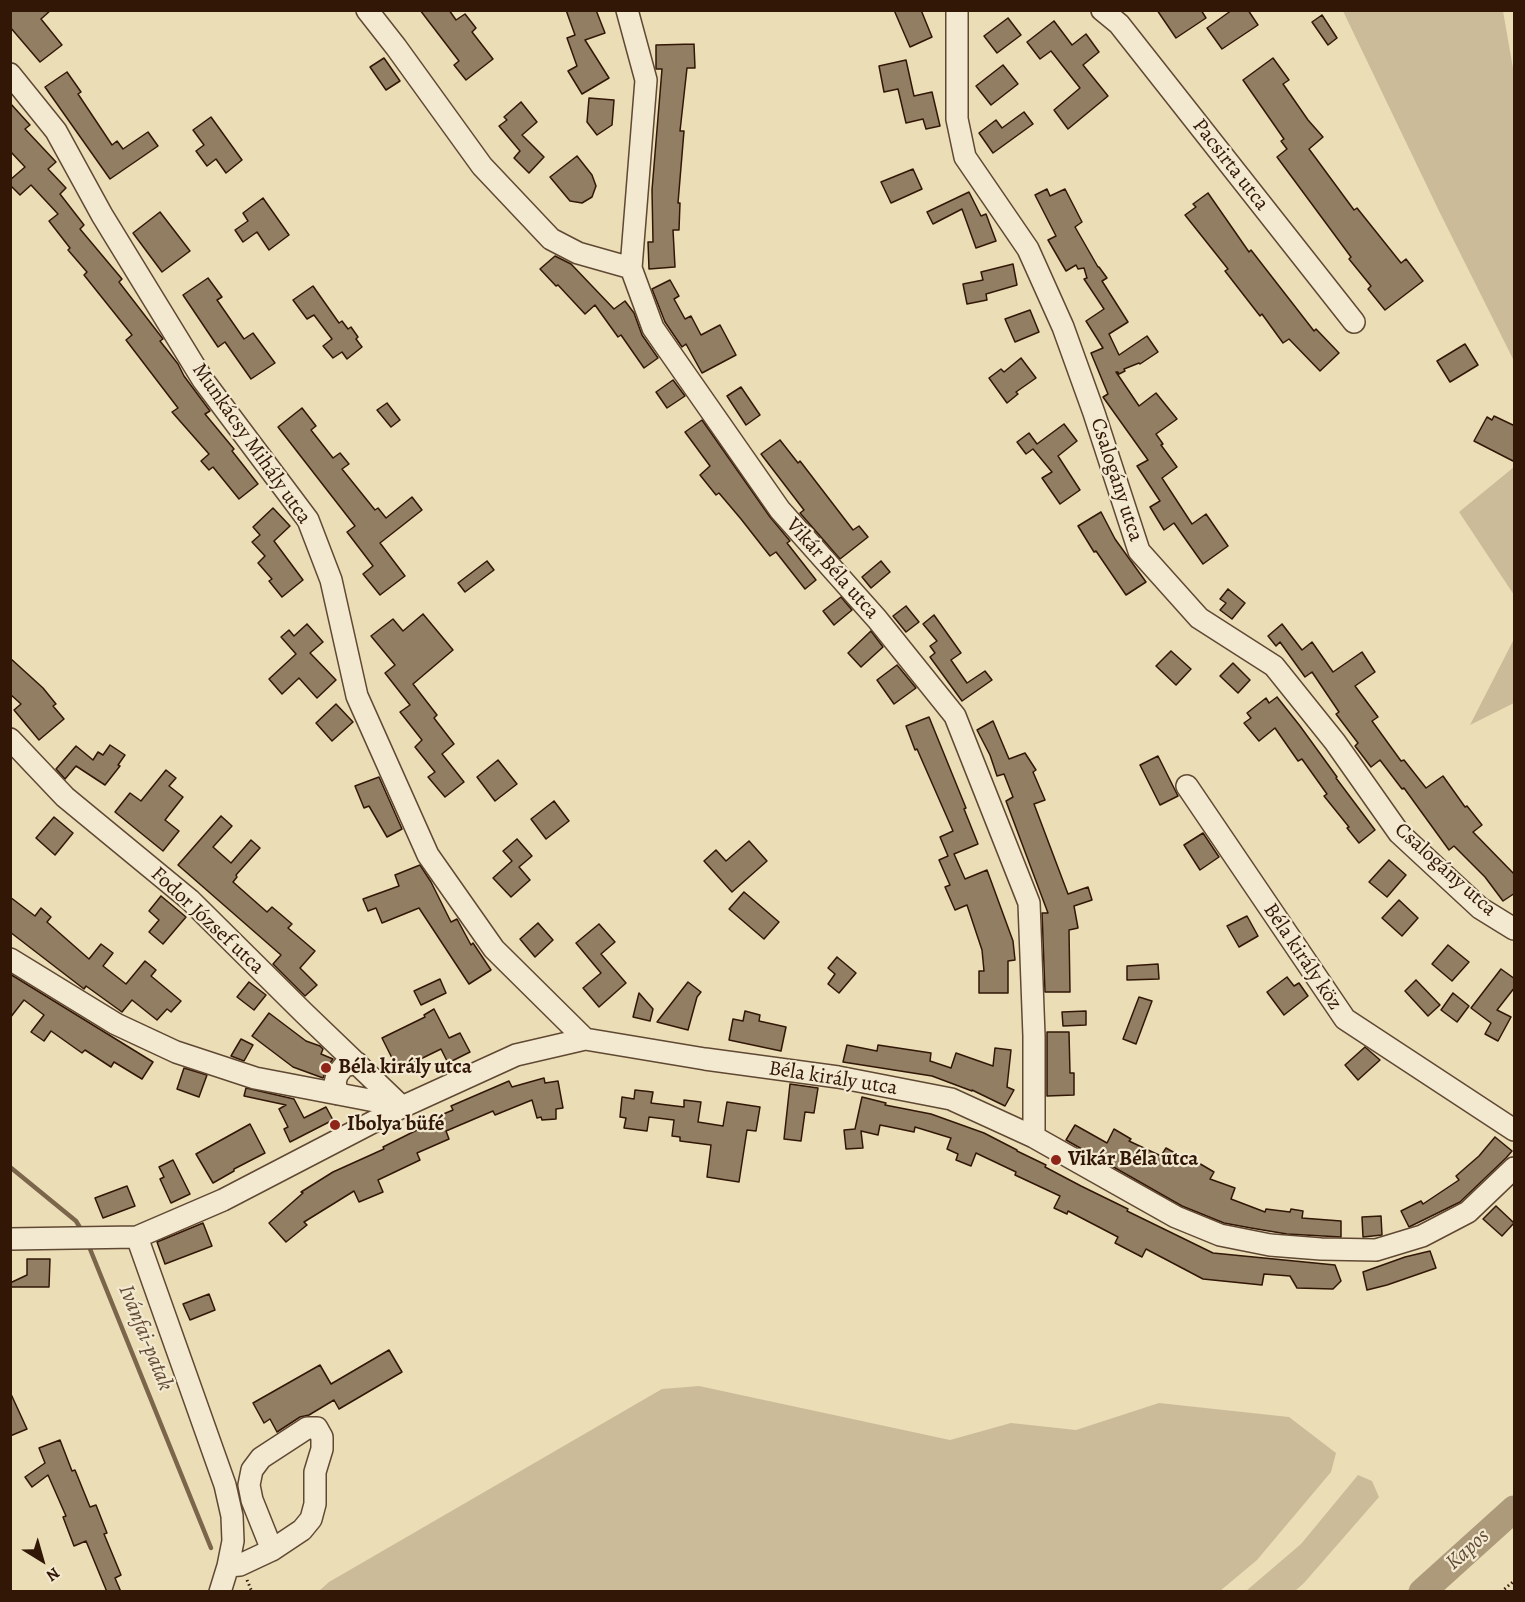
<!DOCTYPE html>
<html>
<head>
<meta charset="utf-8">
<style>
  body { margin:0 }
  #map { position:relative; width:1525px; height:1602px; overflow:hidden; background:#ebddb6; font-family:Alegreya,serif }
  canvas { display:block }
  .frame { position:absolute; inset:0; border:12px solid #321707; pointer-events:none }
  .north { position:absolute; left:12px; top:1530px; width:60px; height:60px; -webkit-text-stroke:4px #f2e9d0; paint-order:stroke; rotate:143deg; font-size:16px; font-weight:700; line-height:24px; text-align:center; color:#321707 }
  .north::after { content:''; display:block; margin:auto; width:21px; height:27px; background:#321707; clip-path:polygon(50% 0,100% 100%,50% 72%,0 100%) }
</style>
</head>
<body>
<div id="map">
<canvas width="1525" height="1602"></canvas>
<div class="frame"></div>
<div class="north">N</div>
</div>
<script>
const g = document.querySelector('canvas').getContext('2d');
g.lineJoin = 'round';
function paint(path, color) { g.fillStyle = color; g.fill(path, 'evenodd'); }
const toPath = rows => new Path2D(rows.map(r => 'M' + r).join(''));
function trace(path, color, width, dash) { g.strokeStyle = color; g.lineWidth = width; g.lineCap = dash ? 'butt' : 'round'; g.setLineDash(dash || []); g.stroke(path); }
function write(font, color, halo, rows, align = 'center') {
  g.font = font + ' Alegreya,serif'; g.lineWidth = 4.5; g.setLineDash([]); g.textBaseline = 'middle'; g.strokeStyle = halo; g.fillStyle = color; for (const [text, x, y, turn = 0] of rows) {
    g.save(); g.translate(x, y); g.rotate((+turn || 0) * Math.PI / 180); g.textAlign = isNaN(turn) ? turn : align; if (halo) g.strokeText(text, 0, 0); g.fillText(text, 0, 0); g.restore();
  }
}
paint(toPath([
  [1343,11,1503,11,1514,74,1514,361,1439,211],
  [1514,467,1514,595,1459,512],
  [1514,639,1514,703,1470,725],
  [699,1386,950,1440,1011,1423,1076,1430,1159,1403,1289,1417,1336,1453,1331,1472,1257,1560,1220,1591,319,1591,329,1582,662,1389],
  [1358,1475,1372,1481,1379,1497,1304,1583,1295,1591,1246,1591,1301,1544]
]), '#ccbb98');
trace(toPath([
  [10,1167,76,1221,82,1231],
  [88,1244,211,1548]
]), '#7b664c', 4.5);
trace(toPath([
  [1422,1592,1514,1509]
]), '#ac9a7a', 27);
const building = toPath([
  [10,10,51,10,41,19,62,45,40,62,10,27,10,10],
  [420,10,449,10,456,20,465,14,476,28,472,32,493,59,466,80,454,65,459,61,420,10],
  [566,10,596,10,605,33,585,40,609,78,582,94,568,71,577,66,567,38,575,35,566,10],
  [894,10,921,10,932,37,910,47,894,10],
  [1157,10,1201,10,1206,18,1176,38,1157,10],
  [1232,10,1248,10,1258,25,1222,49,1207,28,1232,10],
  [1322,15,1337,38,1328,45,1312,22,1322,15],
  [1008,18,1021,35,997,53,984,36,1008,18],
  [1054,21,1072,45,1086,34,1099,52,1083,65,1108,96,1068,129,1054,110,1080,88,1051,51,1040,59,1027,42,1054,21],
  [694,44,695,68,687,68,680,131,684,131,678,203,680,203,679,230,673,230,675,267,649,269,648,242,653,242,652,190,662,69,656,69,656,45,694,44],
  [384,58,400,81,386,90,370,67,384,58],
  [1273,58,1289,80,1283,84,1308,120,1323,137,1309,149,1354,210,1357,208,1401,263,1406,259,1423,281,1385,310,1368,289,1371,286,1349,259,1351,257,1277,157,1287,149,1281,141,1284,139,1243,80,1273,58],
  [906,60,914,96,932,92,940,126,926,129,923,119,906,123,898,89,884,92,879,66,906,60],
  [1003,65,1018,84,991,105,976,86,1003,65],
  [67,72,81,92,78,94,112,145,117,141,123,149,148,132,158,146,110,179,45,87,67,72],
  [589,98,614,100,612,125,597,135,587,122,589,98],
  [521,102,537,122,522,135,544,157,529,173,514,158,520,151,499,126,507,120,504,117,521,102],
  [10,103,30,125,25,129,56,162,48,169,66,188,60,194,84,225,80,229,122,279,119,282,163,339,160,341,178,364,184,376,210,411,205,414,234,449,232,451,258,484,239,499,213,467,209,470,201,461,209,454,172,412,178,408,126,340,132,335,84,275,87,272,68,250,70,248,49,221,58,214,31,185,20,195,10,185,10,180,25,167,10,151,10,103],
  [1024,112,1033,124,993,153,979,133,996,120,1002,128,1024,112],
  [211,117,242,160,226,173,216,159,207,166,196,151,204,145,193,130,211,117],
  [577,156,592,175,596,186,592,197,582,203,570,201,550,177,577,156],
  [913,169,922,189,891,203,881,182,913,169],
  [1047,189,1050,196,1065,189,1082,222,1075,227,1098,267,1099,267,1107,278,1102,281,1128,322,1109,334,1119,355,1147,336,1158,352,1140,364,1139,363,1124,369,1125,371,1119,374,1118,372,1116,372,1139,406,1156,393,1177,419,1156,434,1163,444,1161,445,1177,467,1162,478,1192,524,1206,514,1228,546,1203,564,1174,523,1164,530,1150,507,1160,501,1137,466,1148,460,1103,397,1108,394,1091,353,1103,348,1086,321,1104,309,1084,279,1087,278,1084,268,1078,269,1076,265,1066,271,1048,240,1056,236,1035,195,1047,189],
  [969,192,981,216,986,214,996,241,976,248,962,209,933,224,927,212,969,192],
  [1208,193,1249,252,1251,250,1314,331,1316,329,1339,353,1320,371,1289,339,1283,343,1262,314,1260,316,1225,271,1228,269,1185,215,1196,207,1193,204,1208,193],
  [263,198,289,235,269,250,257,232,243,242,235,230,248,221,243,213,263,198],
  [160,212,190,251,162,272,133,233,160,212],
  [555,256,571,264,614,309,625,301,634,313,642,335,658,358,644,368,621,335,618,337,595,305,585,314,558,285,556,286,540,269,555,256],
  [1013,264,1017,285,986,294,987,300,967,304,963,284,983,280,981,272,1013,264],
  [208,278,222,297,217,300,244,339,253,333,275,363,251,379,225,342,218,347,183,295,208,278],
  [670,280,679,296,674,299,685,319,691,316,701,335,720,325,736,355,702,373,686,344,682,347,665,322,652,289,670,280],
  [313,286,339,323,342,321,348,329,351,327,358,337,356,339,362,347,347,359,342,352,333,358,323,346,332,339,314,315,307,319,293,300,313,286],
  [1030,310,1039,332,1015,342,1005,319,1030,310],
  [1465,344,1478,365,1450,382,1437,361,1465,344],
  [1021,358,1036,378,1016,392,1018,394,1007,403,989,378,1001,369,1004,372,1021,358],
  [673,380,685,396,667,408,656,392,673,380],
  [741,387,760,415,746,425,727,396,741,387],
  [387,403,400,420,391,427,377,410,387,403],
  [302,408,316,426,311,430,333,458,340,453,349,464,342,469,375,510,378,508,386,518,412,497,422,510,380,543,405,576,380,595,363,574,373,566,347,532,355,526,278,427,302,408],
  [1494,416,1515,426,1515,462,1474,441,1487,417,1492,420,1494,416],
  [702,420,770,517,790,541,787,543,816,580,805,589,776,552,770,556,741,519,719,493,716,495,700,475,710,466,685,432,702,420],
  [1064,424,1077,441,1058,456,1080,490,1060,504,1042,478,1052,472,1033,449,1026,454,1017,442,1029,433,1037,444,1064,424],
  [780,440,798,463,800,461,853,530,859,526,868,537,840,559,800,513,804,510,761,454,780,440],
  [273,508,290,526,274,541,303,580,282,597,269,581,272,579,258,563,265,556,252,542,260,535,253,527,273,508],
  [1101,512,1115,539,1146,582,1126,595,1096,551,1094,552,1078,526,1101,512],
  [487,561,494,570,465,592,458,583,487,561],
  [881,561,890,572,871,588,862,577,881,561],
  [1228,589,1245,603,1232,619,1220,610,1226,603,1220,599,1228,589],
  [841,597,852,610,834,625,823,611,841,597],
  [906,606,919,622,906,632,893,616,906,606],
  [423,614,453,650,413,684,437,715,434,718,454,744,442,754,464,782,445,797,428,777,435,772,415,747,422,740,400,712,410,705,385,673,395,665,371,636,393,619,403,631,423,614],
  [934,615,961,653,951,660,967,683,985,671,992,680,962,701,930,657,935,653,930,646,937,641,923,624,934,615],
  [307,624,323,642,310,653,336,680,317,698,299,678,282,694,269,679,296,654,281,637,289,630,294,636,307,624],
  [1282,624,1302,650,1312,642,1333,672,1362,652,1375,672,1355,686,1378,717,1372,721,1401,761,1404,760,1426,788,1443,776,1465,807,1467,806,1482,825,1473,832,1515,875,1515,893,1503,901,1485,877,1454,846,1449,850,1404,788,1402,789,1380,760,1371,767,1355,746,1358,743,1336,714,1339,712,1312,672,1305,677,1280,642,1276,646,1268,636,1282,624],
  [871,631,883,647,861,667,848,653,871,631],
  [1171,651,1191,669,1176,685,1156,666,1171,651],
  [10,658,43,688,56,704,53,706,64,719,39,740,14,710,21,704,10,694,10,658],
  [1233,663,1250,680,1238,693,1220,676,1233,663],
  [897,665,916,688,894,704,877,680,897,665],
  [1277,697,1300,726,1337,777,1336,778,1375,830,1359,843,1347,828,1349,827,1324,796,1327,794,1302,759,1298,761,1275,728,1259,741,1244,723,1251,718,1247,713,1266,698,1269,703,1277,697],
  [336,704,353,722,332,741,316,723,336,704],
  [929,717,966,808,964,809,978,844,954,854,965,879,987,870,1013,941,1015,960,1008,961,1008,993,979,993,979,971,984,971,982,950,967,905,955,910,945,887,950,885,939,860,948,856,940,837,953,831,917,749,915,750,906,726,929,717],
  [993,721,1009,759,1025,753,1036,770,1033,772,1045,800,1034,804,1068,894,1088,887,1092,900,1074,906,1078,928,1069,930,1070,992,1045,992,1042,913,1048,913,1006,801,1013,797,1004,774,997,776,990,755,977,730,993,721],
  [110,745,125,755,118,765,120,766,105,785,76,766,65,779,56,769,76,746,93,760,98,752,103,755,110,745],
  [1158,756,1178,796,1160,805,1140,765,1158,756],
  [498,760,517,784,495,801,477,777,498,760],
  [166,770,176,778,169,786,183,797,165,820,179,831,163,851,115,812,130,793,141,801,166,770],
  [379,777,402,829,387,837,369,806,364,808,355,786,379,777],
  [554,801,569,821,546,839,531,819,554,801],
  [221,816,232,826,213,847,231,863,251,840,260,848,236,875,237,877,233,882,267,912,272,907,292,924,288,928,315,951,300,968,317,985,305,996,273,964,281,955,178,865,221,816],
  [54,817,73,833,55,855,36,838,54,817],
  [1203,833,1219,857,1200,870,1184,845,1203,833],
  [517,839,532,856,519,867,530,880,511,897,493,878,512,861,503,851,517,839],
  [749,841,767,861,732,892,704,861,716,850,726,861,749,841],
  [1389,860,1406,875,1387,897,1369,882,1389,860],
  [420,865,431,882,451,922,457,919,471,945,473,943,491,970,469,984,419,908,382,923,376,908,368,911,363,899,399,886,395,875,420,865],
  [744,892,779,922,764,939,729,909,744,892],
  [161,896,186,917,163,944,149,932,159,920,149,911,161,896],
  [10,897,35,916,41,908,51,917,47,922,89,959,101,944,113,953,103,966,126,984,145,961,156,970,151,976,181,1001,171,1012,167,1009,157,1020,132,1000,122,1012,86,986,84,989,10,932,10,897],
  [1399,900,1418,918,1402,936,1382,918,1399,900],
  [1247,916,1258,936,1239,947,1227,926,1247,916],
  [538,923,553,940,535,957,520,939,538,923],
  [599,924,615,942,601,954,626,983,599,1007,583,988,601,973,576,943,599,924],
  [1448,945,1469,962,1452,981,1432,964,1448,945],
  [837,957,856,973,839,993,828,984,835,974,828,968,837,957],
  [1158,964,1159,979,1127,980,1127,966,1158,964],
  [1501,969,1515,979,1515,987,1497,1010,1511,1017,1498,1041,1485,1034,1491,1023,1471,1008,1501,969],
  [10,974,153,1062,142,1079,114,1062,111,1067,85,1050,82,1053,51,1031,44,1041,31,1032,44,1015,24,1000,10,1018,10,974],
  [1287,977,1294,986,1299,983,1308,996,1284,1015,1267,992,1287,977],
  [440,979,446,993,421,1005,414,991,440,979],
  [1416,980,1440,1005,1428,1016,1405,991,1416,980],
  [249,982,266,995,254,1010,237,997,249,982],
  [688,982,701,992,697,997,688,1030,657,1022,688,982],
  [639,993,653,1009,650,1021,633,1017,639,993],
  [1453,993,1469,1006,1457,1022,1441,1010,1453,993],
  [1139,997,1152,1001,1136,1044,1123,1039,1139,997],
  [434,1009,449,1038,460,1033,470,1052,448,1063,441,1049,398,1070,382,1038,425,1017,424,1015,434,1009],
  [745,1011,760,1015,759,1021,786,1027,781,1051,729,1040,733,1019,743,1021,745,1011],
  [1086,1011,1086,1025,1063,1026,1062,1012,1086,1011],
  [269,1013,306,1041,320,1046,323,1049,321,1054,333,1059,327,1068,323,1078,293,1067,252,1036,269,1013],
  [1047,1032,1069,1032,1070,1073,1074,1073,1074,1095,1047,1096,1047,1032],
  [241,1039,253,1045,244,1061,231,1056,241,1039],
  [847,1045,877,1051,878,1045,931,1053,930,1061,951,1068,956,1053,993,1066,995,1048,1011,1050,1007,1087,1014,1090,1005,1106,972,1090,972,1091,932,1076,843,1062,847,1045],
  [1365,1047,1380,1060,1358,1080,1345,1065,1365,1047],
  [184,1068,207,1075,199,1097,177,1089,184,1068],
  [544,1078,545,1083,558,1081,563,1108,556,1109,556,1119,542,1120,541,1117,537,1118,532,1100,495,1115,493,1111,446,1131,449,1139,417,1153,420,1160,378,1180,383,1192,359,1202,354,1191,304,1222,307,1225,286,1242,269,1223,303,1193,301,1192,333,1172,384,1149,383,1147,419,1129,417,1125,453,1110,451,1106,509,1081,512,1087,544,1078],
  [790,1084,818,1088,814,1113,805,1112,801,1141,784,1139,790,1084],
  [246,1088,294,1099,304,1118,326,1107,333,1120,290,1142,284,1129,288,1127,279,1109,286,1105,244,1096,246,1088],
  [635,1090,653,1092,651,1103,684,1107,684,1100,701,1102,698,1122,723,1126,727,1102,760,1107,756,1131,747,1130,739,1182,707,1177,711,1145,680,1141,680,1137,672,1136,674,1120,649,1117,647,1131,624,1128,626,1118,620,1117,622,1097,634,1099,635,1090],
  [862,1097,886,1103,885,1105,931,1114,984,1133,1017,1150,1017,1151,1046,1165,1045,1167,1081,1186,1128,1209,1127,1211,1213,1253,1335,1265,1341,1281,1333,1289,1297,1288,1290,1276,1264,1274,1262,1285,1203,1279,1146,1249,1142,1257,1115,1243,1118,1237,1068,1211,1067,1214,1054,1208,1060,1196,1015,1175,1016,1172,976,1153,971,1166,956,1160,958,1154,947,1149,951,1138,915,1127,914,1132,880,1125,878,1135,861,1131,863,1148,846,1149,844,1130,855,1129,862,1097],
  [250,1124,265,1153,234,1169,234,1171,213,1183,196,1154,250,1124],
  [1075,1125,1107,1143,1114,1129,1131,1139,1129,1141,1161,1156,1166,1148,1196,1165,1197,1162,1214,1172,1210,1179,1235,1188,1231,1199,1265,1212,1266,1209,1290,1212,1291,1209,1303,1211,1302,1218,1341,1221,1341,1237,1287,1234,1251,1228,1224,1223,1182,1206,1066,1140,1075,1125],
  [1495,1137,1512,1151,1506,1158,1460,1202,1409,1227,1401,1211,1421,1201,1423,1204,1459,1180,1456,1176,1479,1156,1495,1137],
  [173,1160,190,1194,171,1203,160,1179,164,1177,159,1167,173,1160],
  [127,1186,135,1206,103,1218,95,1198,127,1186],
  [1496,1206,1514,1223,1502,1236,1483,1219,1496,1206],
  [1381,1216,1382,1235,1363,1237,1362,1217,1381,1216],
  [203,1223,212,1246,165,1264,157,1242,203,1223],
  [1430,1251,1436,1268,1387,1285,1367,1290,1363,1272,1405,1257,1430,1251],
  [27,1259,50,1259,49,1287,10,1287,10,1283,27,1275,27,1259],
  [209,1294,215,1310,190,1320,183,1304,209,1294],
  [389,1350,402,1372,339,1409,334,1400,309,1415,300,1417,277,1432,270,1419,264,1423,253,1403,320,1365,331,1384,389,1350],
  [10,1392,27,1429,10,1436,10,1392],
  [60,1440,72,1471,75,1470,90,1507,96,1505,107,1533,104,1534,121,1575,115,1578,121,1592,107,1592,86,1541,74,1546,63,1517,66,1516,48,1475,32,1487,25,1477,45,1463,39,1448,60,1440]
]);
paint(building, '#927e62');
trace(building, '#321707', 1.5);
const minor = toPath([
  [367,10,396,47,482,166,551,239,578,253,631,268],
  [627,10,646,80,631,268,653,328,780,510,877,619,955,716,1029,903,1034,1036,1034,1137],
  [957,10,957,119,965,157,1028,249,1063,327,1094,413,1139,551,1199,618,1274,666,1335,742,1399,833,1480,908,1514,929],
  [1102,10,1119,24,1354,322],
  [10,74,56,131,102,215,203,380,308,520,331,580,357,696,428,855,494,949,585,1039],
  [10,739,65,797,190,900,304,1013,402,1107],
  [1187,786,1345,1019,1514,1130],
  [10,959,116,1024,176,1052,255,1078,401,1106],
  [338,1094,335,1083,337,1075,344,1066,357,1063],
  [137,1237,225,1485,232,1516,233,1541,228,1566,220,1592],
  [10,1239,137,1237,223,1200,402,1107,516,1055,585,1039,705,1059,838,1077,951,1099,1034,1137,1176,1217,1220,1235,1270,1245,1321,1249,1376,1250,1422,1236,1468,1212,1514,1168],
  [228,1566,240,1565,272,1550,302,1530,311,1519,315,1504,315,1472,322,1449,322,1437,317,1428,307,1428,261,1458,252,1470,249,1485,252,1500,272,1550]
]);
trace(minor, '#604833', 24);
trace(toPath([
  [247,1580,252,1592],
  [1501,1592,1514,1581]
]), '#321707', 3, [1.5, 3]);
trace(minor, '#f2e9d0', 21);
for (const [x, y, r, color] of [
  [326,1068,6,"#8f2418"],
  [335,1125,6,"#8f2418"],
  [1056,1160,6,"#8f2418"]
]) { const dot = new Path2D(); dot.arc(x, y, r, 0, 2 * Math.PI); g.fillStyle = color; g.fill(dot); trace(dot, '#f2e9d0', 2); }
write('21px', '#321707', '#f2e9d0', [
  ["Pacsirta utca",1230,165,52],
  ["Munkácsy Mihály utca",251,444,55],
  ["Csalogány utca",1116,480,72],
  ["Vikár Béla utca",832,569,48],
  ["Csalogány utca",1445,870,42],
  ["Fodor József utca",207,921,43],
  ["Béla király köz",1302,957,56],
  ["Béla király utca",833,1079,9]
]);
write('bold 21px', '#321707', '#f2e9d0', [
  ["Béla király utca",338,1068],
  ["Ibolya büfé",347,1125],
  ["Vikár Béla utca",1068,1160]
], 'left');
write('italic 22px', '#634b35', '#f2e9d0', [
  ["Ivánfai-patak",145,1338,68],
  ["Kapos",1468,1550,-42]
]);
</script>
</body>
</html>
